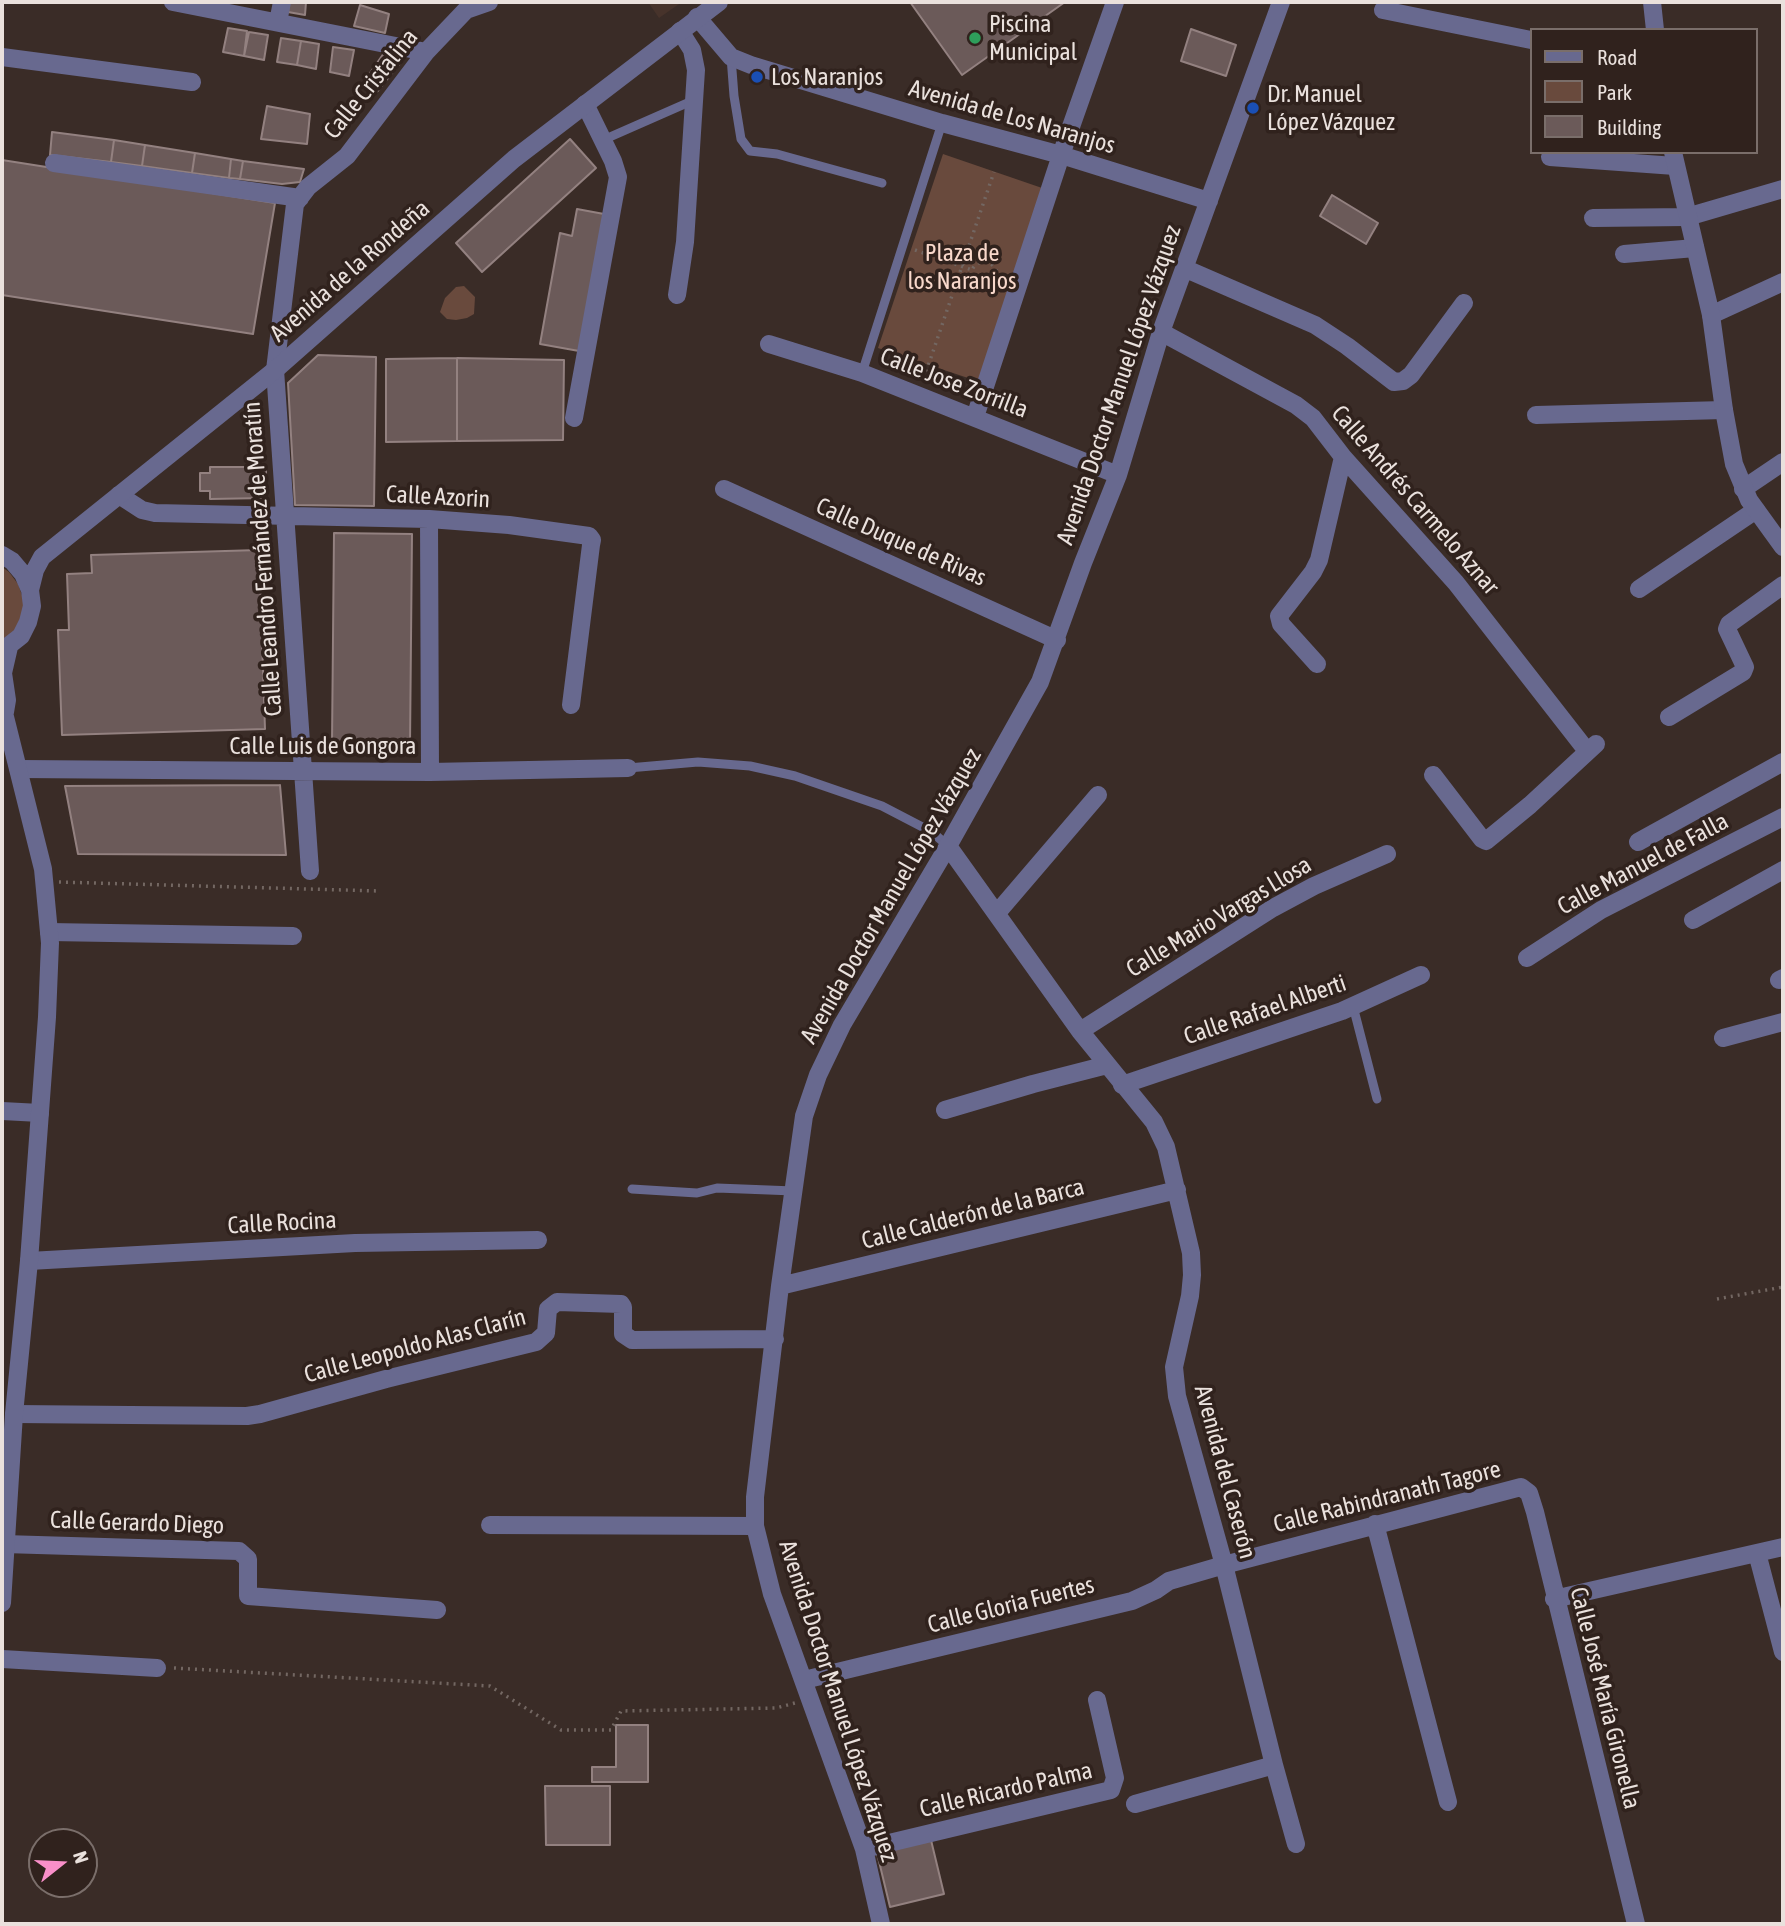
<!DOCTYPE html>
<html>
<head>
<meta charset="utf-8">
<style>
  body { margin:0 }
  #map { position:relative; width:1785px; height:1926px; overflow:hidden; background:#3a2c27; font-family:"Asap Condensed",sans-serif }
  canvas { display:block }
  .frame { position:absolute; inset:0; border:4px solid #eae1dd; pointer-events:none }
  .legend { position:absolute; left:1530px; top:28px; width:228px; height:126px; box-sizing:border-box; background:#30221d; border:2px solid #7a6e6a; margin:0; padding:9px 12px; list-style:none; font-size:21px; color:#eae1dd }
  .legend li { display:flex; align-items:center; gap:14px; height:35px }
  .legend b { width:35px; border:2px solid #7a6e6a }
  .north { position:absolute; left:28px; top:1828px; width:70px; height:70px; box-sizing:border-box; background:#30221d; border:2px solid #7a6e6a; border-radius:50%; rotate:72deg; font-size:19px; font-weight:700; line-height:28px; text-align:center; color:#eae1dd }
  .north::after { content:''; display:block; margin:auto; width:24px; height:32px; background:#f98fc9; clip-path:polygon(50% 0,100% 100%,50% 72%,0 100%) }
</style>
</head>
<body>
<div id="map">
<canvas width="1785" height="1926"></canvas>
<div class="frame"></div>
<ul class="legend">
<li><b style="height:9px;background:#68698f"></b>Road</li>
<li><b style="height:19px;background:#694a3d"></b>Park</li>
<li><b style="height:19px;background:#6b5a59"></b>Building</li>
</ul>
<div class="north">N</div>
</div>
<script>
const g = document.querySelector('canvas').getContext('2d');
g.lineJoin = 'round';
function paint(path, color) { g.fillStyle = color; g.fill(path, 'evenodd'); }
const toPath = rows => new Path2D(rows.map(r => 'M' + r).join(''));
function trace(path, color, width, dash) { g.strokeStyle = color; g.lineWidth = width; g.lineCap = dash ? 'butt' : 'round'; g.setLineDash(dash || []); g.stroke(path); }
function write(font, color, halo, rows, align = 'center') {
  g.font = font + ' "Asap Condensed",sans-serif'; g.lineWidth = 7; g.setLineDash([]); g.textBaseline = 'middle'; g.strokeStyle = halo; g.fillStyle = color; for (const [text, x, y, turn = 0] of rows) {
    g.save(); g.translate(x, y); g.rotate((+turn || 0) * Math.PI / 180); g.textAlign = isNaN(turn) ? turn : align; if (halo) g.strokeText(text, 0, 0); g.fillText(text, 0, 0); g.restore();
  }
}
paint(toPath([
  [648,2,682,2,659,18]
]), '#47332b');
paint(toPath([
  [943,154,1045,189,980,382,878,348],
  [464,286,475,297,474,314,467,318,456,320,447,319,440,312,445,298,456,287],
  [2,567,9,572,18,584,23,598,23,613,17,628,2,642]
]), '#694a3d');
const building = toPath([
  [289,2,306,2,305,15,288,12,289,2],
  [910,2,1065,2,962,75,910,2],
  [360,5,389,14,385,33,354,26,360,5],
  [228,28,247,31,244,56,223,52,228,28],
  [1191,29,1236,45,1226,76,1181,61,1191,29],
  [249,32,268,35,264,60,244,56,249,32],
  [281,38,301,41,297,65,277,62,281,38],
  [301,41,319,44,316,69,297,65,301,41],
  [333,47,354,50,349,76,330,72,333,47],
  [384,53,405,57,377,92,365,80,384,53],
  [267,106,310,114,307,144,261,139,267,106],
  [52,132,114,140,111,162,50,155,52,132],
  [570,139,596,168,482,272,456,243,570,139],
  [114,140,145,145,142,166,111,162,114,140],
  [145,145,195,153,192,173,142,166,145,145],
  [195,153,231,159,229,178,192,173,195,153],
  [231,159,243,161,240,179,229,178,231,159],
  [2,160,275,203,253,334,2,295,2,160],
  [243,161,304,169,300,182,282,184,240,179,243,161],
  [1332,195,1378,223,1366,244,1320,216,1332,195],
  [577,209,604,214,579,351,540,344,560,233,572,236,577,209],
  [318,355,376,357,374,506,295,505,288,383,318,355],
  [457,358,564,360,563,440,457,441,457,358],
  [457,358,457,441,386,442,386,359,457,358],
  [210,467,266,467,266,498,210,499,210,491,200,491,200,473,210,473,210,467],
  [334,533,412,534,410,744,332,743,334,533],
  [259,550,265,729,62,735,58,630,69,630,67,574,92,573,91,555,259,550],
  [280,785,286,855,78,854,65,786,280,785],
  [616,1725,648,1725,648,1782,592,1782,592,1767,616,1767,616,1725],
  [545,1786,610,1786,610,1845,546,1845,545,1786],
  [931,1840,944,1894,890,1907,877,1853,931,1840]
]);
paint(building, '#6b5a59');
trace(building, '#938180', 2);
trace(toPath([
  [915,250,972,270],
  '971 275a13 13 0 1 1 26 0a13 13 0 1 1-26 0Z',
  [924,378,994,172],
  [59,882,379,891],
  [1717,1299,1783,1287],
  [174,1668,490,1686,561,1730,611,1730,621,1711,776,1708,795,1703]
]), '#736762', 3.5, [2, 5]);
trace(toPath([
  [731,57,734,96,741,139,750,151,777,154,882,183],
  [603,140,694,100],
  [862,373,942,123],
  [628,768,698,762,750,766,795,776,882,806,932,832,948,846],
  [1353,1006,1377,1099],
  [632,1189,697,1193,717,1188,794,1191]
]), '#68698f', 9);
trace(toPath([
  [173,2,426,52],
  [1383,10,1531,40],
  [697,17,731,57,751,65,942,123,1061,155,1209,201],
  [278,22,282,2],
  [2,57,192,82],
  [1550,157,1675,166],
  [54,163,300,198],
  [1593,218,1687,217,1783,189],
  [1624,254,1695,248],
  [1186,269,1315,325,1347,346,1394,382,1403,381,1411,375,1464,303],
  [677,295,685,242,696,70,692,50,680,31],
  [1711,315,1783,282],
  [1161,332,1296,405,1313,418,1343,457,1456,583,1587,751],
  [769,344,862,373,1118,475],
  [1536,415,1724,410],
  [975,417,1061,155,1115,2],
  [574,418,618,177,613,161,585,104],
  [724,489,1057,640],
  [1743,489,1783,462],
  [119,495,142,510,155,513,429,519,509,525,589,536,592,540,591,545,571,705],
  [429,519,430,772],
  [1639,589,1756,510],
  [1317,664,1281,624,1279,616,1313,572,1319,560,1343,457],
  [1669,717,1743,672,1745,667,1727,629,1729,624,1783,585],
  [19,769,430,772,628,768],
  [1433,775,1482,839,1486,841,1530,805,1596,744],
  [1638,842,1783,762],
  [948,846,1080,1031,1154,1122,1166,1147,1191,1253,1192,1275,1190,1296,1174,1367,1177,1396,1224,1565,1274,1765,1296,1844],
  [310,871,275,370,295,204,308,187,347,156,426,52,466,10,489,2],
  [997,913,1098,795],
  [1693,920,1783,870],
  [49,932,293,936],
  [1527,958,1601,910,1783,817],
  [1779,980,1783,978],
  [1080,1031,1273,908,1314,886,1387,854],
  [1723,1038,1783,1022],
  [1122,1085,1342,1011,1421,975],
  [945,1110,1033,1084,1107,1065],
  [2,1111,40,1113],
  [29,1261,355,1243,538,1240],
  [780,1286,1177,1190],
  [14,1414,247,1416,260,1414,386,1379,536,1342,546,1333,548,1309,557,1302,621,1304,623,1307,623,1334,632,1340,775,1339],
  [1375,1524,1448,1802],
  [490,1525,755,1526],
  [4,1544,239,1551,248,1559,248,1596,437,1610],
  [1757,1553,1783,1652],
  [1554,1599,1783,1547],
  [2,1659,157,1668],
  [804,1680,1132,1601,1156,1590,1169,1581,1224,1565,1521,1487,1529,1493,1535,1512,1636,1924],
  [1135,1804,1274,1765],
  [864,1849,1111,1790,1115,1778,1097,1700],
  [881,1924,864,1849,772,1594,755,1526,755,1497,780,1286,804,1116,818,1075,842,1025,948,846,1040,682,1083,563,1118,475,1161,332,1281,2]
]), '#68698f', 18);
trace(toPath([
  [1652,2,1655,30],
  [1673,152,1711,315,1724,410,1734,464,1749,500,1783,547],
  [2,555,12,561,23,574,30,590,32,606,28,622,21,636,2,651],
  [30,590,35,570,42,557,275,370,514,159,719,2],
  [2,705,43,869,50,943,47,1017,29,1261,14,1414,2,1603],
  [5,712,7,700,3,673,9,647]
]), '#68698f', 18);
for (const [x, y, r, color] of [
  [975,38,7,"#2e9e5b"],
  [757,77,7,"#1a4fb4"],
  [1253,108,7,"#1a4fb4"]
]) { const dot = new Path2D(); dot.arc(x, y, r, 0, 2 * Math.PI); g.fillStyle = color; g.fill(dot); trace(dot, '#30221d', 2.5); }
write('24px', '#eae1dd', '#30221d', [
  ["Piscina",989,24],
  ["Municipal",989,52],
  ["Los Naranjos",771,77],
  ["Dr. Manuel",1267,94],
  ["López Vázquez",1267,122]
], 'left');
write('24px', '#eae1dd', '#30221d', [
  ["Calle Cristalina",371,84,-51],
  ["Avenida de Los Naranjos",1012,117,16],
  ["Avenida de la Rondeña",350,271,-41],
  ["Calle Jose Zorrilla",954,383,21],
  ["Avenida Doctor Manuel López Vázquez",1119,385,-71],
  ["Calle Azorin",438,497,3],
  ["Calle Andrés Carmelo Aznar",1415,500,49],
  ["Calle Duque de Rivas",901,542,24],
  ["Calle Leandro Fernández de Moratín",263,559,-94],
  ["Calle Luis de Gongora",323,746],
  ["Calle Manuel de Falla",1643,864,-28],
  ["Avenida Doctor Manuel López Vázquez",891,896,-60],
  ["Calle Mario Vargas Llosa",1219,917,-31],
  ["Calle Rafael Alberti",1265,1010,-19],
  ["Calle Calderón de la Barca",973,1214,-14],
  ["Calle Rocina",282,1223,-3],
  ["Calle Leopoldo Alas Clarín",415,1346,-15],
  ["Avenida del Caserón",1225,1472,75],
  ["Calle Rabindranath Tagore",1387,1497,-14],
  ["Calle Gerardo Diego",137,1523,2],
  ["Calle Gloria Fuertes",1011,1605,-14],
  ["Calle José María Gironella",1605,1698,76],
  ["Avenida Doctor Manuel López Vázquez",838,1701,72],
  ["Calle Ricardo Palma",1006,1790,-13]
]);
write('24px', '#f8d8cb', '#30221d', [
  ["Plaza de",962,253],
  ["los Naranjos",962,281]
]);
</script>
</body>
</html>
